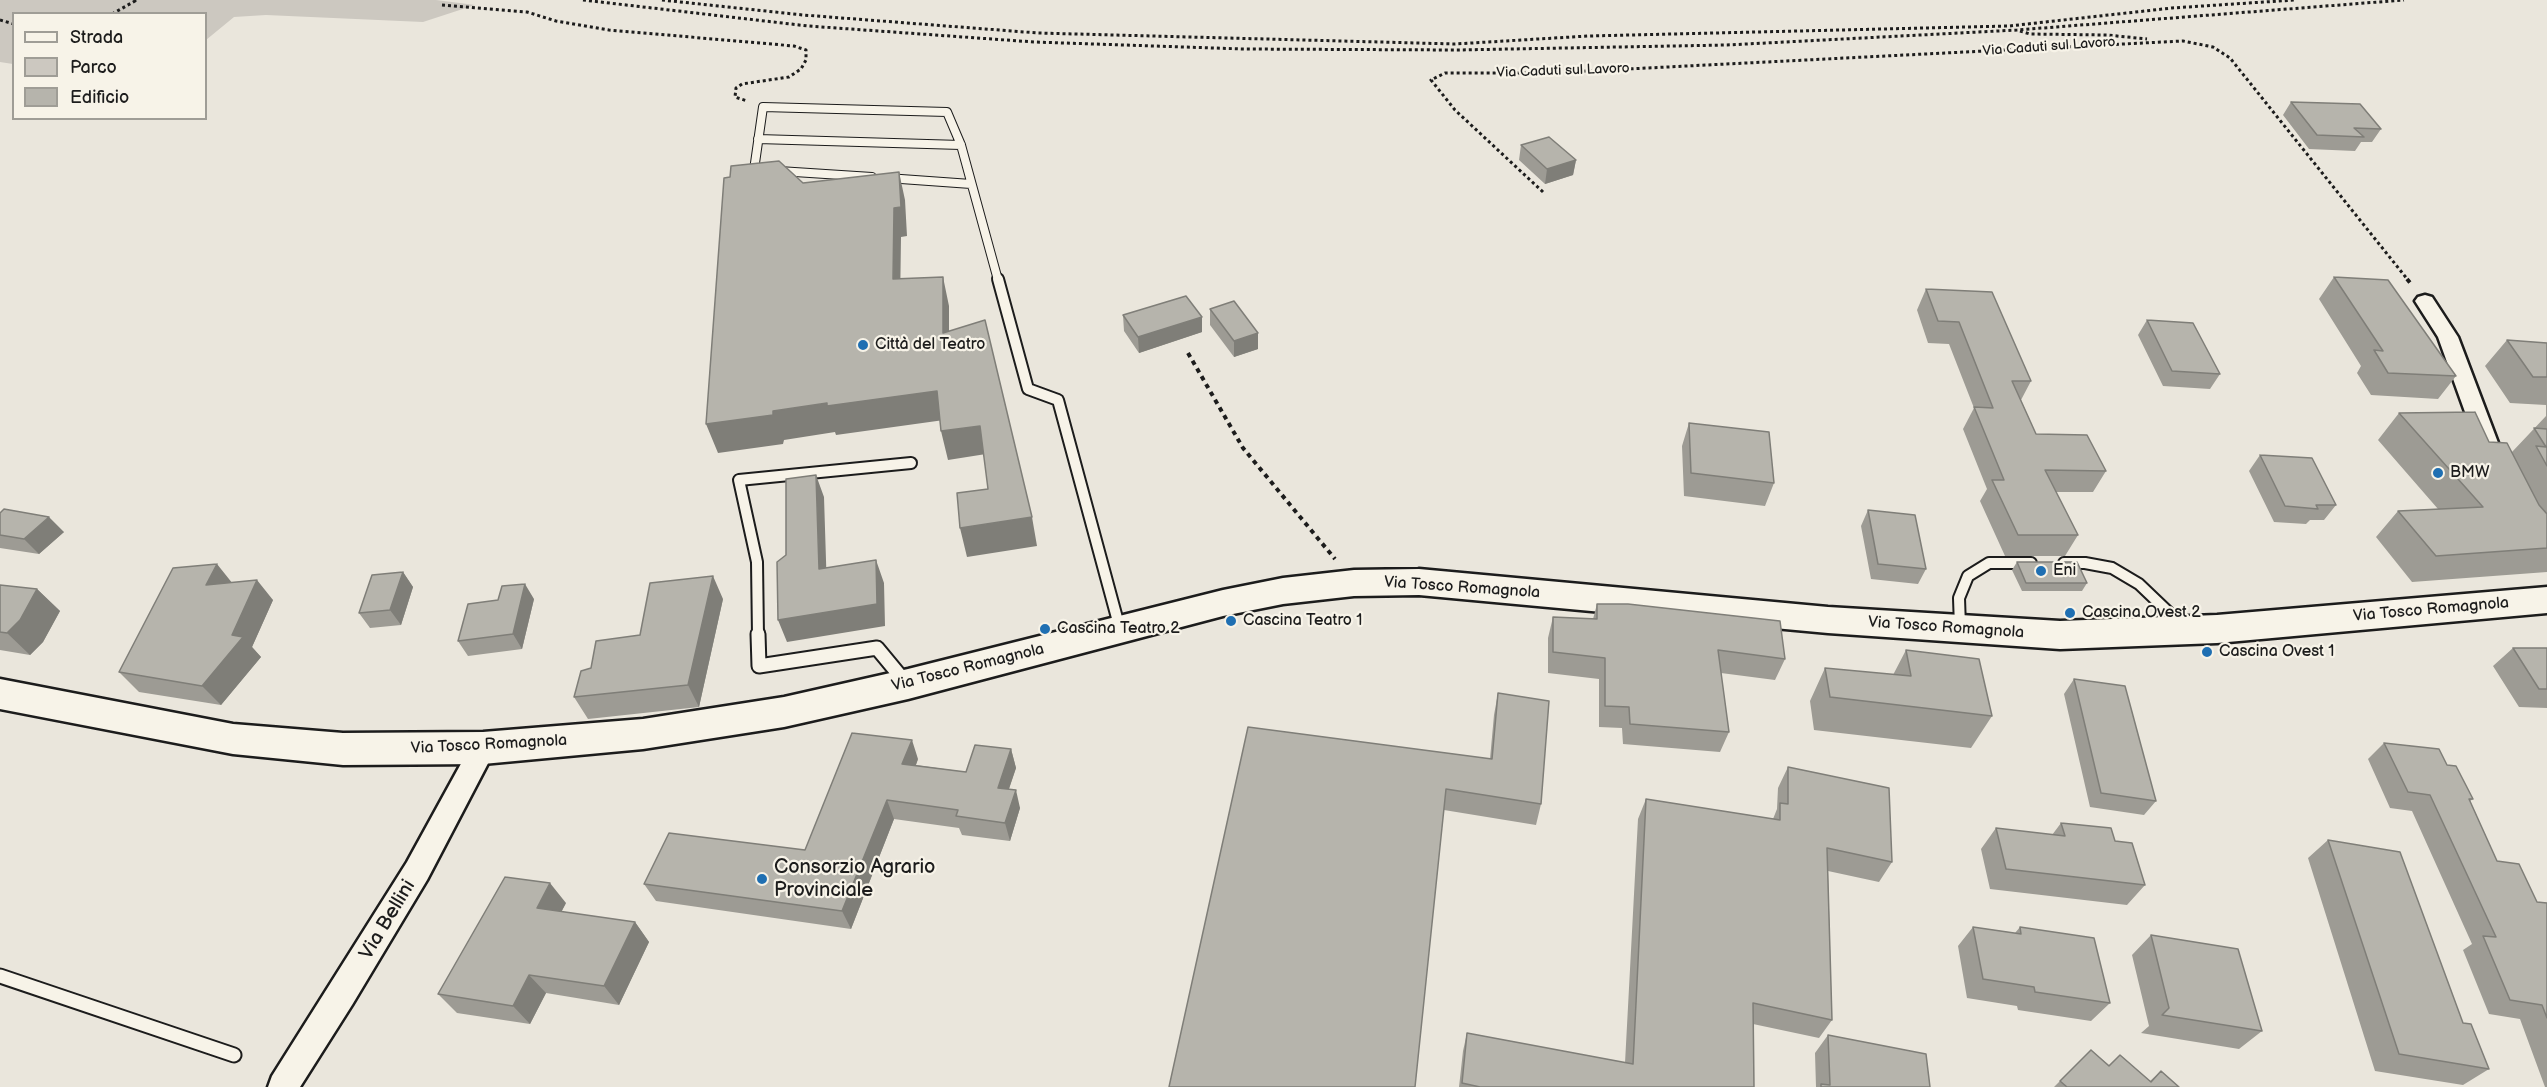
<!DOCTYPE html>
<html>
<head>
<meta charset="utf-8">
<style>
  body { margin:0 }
  #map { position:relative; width:2547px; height:1087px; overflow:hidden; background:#eae6dc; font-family:"Balsamiq Sans",sans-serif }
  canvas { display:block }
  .legend { position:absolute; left:12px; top:12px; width:195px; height:108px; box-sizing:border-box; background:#f7f3e8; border:2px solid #9f9d96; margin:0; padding:8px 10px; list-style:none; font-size:18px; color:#1c1c1c }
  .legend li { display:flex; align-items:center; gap:12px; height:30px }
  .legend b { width:30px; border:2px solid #9f9d96 }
</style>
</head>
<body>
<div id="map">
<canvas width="2547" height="1087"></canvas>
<ul class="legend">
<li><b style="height:8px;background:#f7f3e8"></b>Strada</li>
<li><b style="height:16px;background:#ccc8c0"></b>Parco</li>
<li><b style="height:16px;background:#b6b4ac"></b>Edificio</li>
</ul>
</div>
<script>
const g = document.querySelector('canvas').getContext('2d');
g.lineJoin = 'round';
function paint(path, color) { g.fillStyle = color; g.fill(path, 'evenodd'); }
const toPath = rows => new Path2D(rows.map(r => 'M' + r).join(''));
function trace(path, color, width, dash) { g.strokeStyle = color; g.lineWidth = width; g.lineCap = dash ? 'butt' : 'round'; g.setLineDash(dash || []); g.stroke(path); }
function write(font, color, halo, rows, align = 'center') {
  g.font = font + ' "Balsamiq Sans",sans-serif'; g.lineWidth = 4.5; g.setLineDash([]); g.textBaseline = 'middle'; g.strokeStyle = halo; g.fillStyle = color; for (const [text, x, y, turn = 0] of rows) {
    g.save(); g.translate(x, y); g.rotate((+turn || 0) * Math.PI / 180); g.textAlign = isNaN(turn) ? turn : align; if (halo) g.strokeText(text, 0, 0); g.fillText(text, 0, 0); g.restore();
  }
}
paint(toPath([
  [0,0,436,0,475,5,423,22,266,15,234,17,206,40,206,14,14,14,13,64,0,62]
]), '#ccc8c0');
const serviceFar2 = toPath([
  [758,139,961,145],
  [761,170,754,170,763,107,947,112,961,145,998,280],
  [779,171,872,177],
  [887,178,971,184]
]);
const serviceFar1 = toPath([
  [998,279,1028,389,1058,400,1120,629],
  [2064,563,2085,563,2112,568,2139,584,2183,626],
  [1960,627,1959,598,1968,576,1989,563,2031,563],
  [758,636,757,562,739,480,911,463]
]);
const service = toPath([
  [758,634,759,666,877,648,906,683],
  [0,976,234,1055]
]);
const minor = toPath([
  [2425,295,2432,297,2458,337,2500,448,2496,453,2489,455,2482,453,2478,448,2438,337,2415,301,2418,297,2425,295],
  [483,737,492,740,496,748,427,880,352,1005,300,1087,268,1087,272,1076,407,862,474,740,483,737]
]);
const primary = toPath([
  [1419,569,1828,607,2060,621,2217,615,2547,587,2547,613,2217,643,2060,649,1828,633,1419,595,1354,596,1283,604,1223,616,908,699,784,727,643,749,483,764,343,765,233,754,0,709,0,679,233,724,343,733,483,732,643,719,784,697,908,669,1223,590,1283,578,1354,570,1419,569]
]);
trace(serviceFar2, '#1c1c1c', 10);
trace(serviceFar1, '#1c1c1c', 14);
trace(service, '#1c1c1c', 17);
trace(minor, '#1c1c1c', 5);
trace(primary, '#1c1c1c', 5);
trace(toPath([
  [583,0,808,26,1034,42,1243,49,1457,50,1727,45,2017,30,2404,0],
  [662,0,803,15,1038,33,1455,44,1588,36,2009,26,2172,8,2295,0],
  [442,5,527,12,556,21,609,30,794,46,806,50,806,60,801,69,789,77,742,84,736,88,735,97,747,101],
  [112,14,135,1,132,0],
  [0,20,14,24],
  [2020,31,2030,34,2107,35,2147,39],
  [1543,192,1455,110,1431,80,1445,73,1548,73,2183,41,2213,47,2230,58,2408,280]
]), '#1c1c1c', 3, [3, 3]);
trace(toPath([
  [2407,279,2412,285],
  [1188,353,1243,448,1335,559]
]), '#1c1c1c', 4, [4.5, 4.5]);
trace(serviceFar2, '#f7f3e8', 8);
trace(serviceFar1, '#f7f3e8', 10);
trace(service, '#f7f3e8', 13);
paint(minor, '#f7f3e8');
paint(primary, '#f7f3e8');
paint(toPath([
  [2291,102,2381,129,2372,142,2361,142,2355,151,2309,149,2283,115],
  [1521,145,1576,160,1573,175,1545,184,1519,160],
  [2334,277,2456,376,2438,399,2371,395,2357,373,2361,366,2319,299],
  [1926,289,2031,381,2021,400,2036,434,2106,471,2093,492,2056,492,2078,535,2065,556,2005,556,1980,501,1987,489,1963,429,1974,408,1949,344,1928,343,1917,310],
  [1210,309,1258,333,1258,349,1234,357,1210,325],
  [1123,315,1202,332,1139,353,1124,331],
  [2147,320,2220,374,2210,389,2163,386,2138,335],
  [2507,340,2547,343,2547,572,2412,582,2376,537,2398,511,2438,509,2378,440,2399,413,2489,442,2512,452,2546,416,2546,405,2510,403,2485,366],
  [1689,423,1774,483,1765,506,1684,496,1682,446],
  [2260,455,2336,505,2324,520,2310,520,2306,524,2274,522,2249,471],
  [1868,510,1926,569,1918,584,1871,579,1861,526],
  [0,513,64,532,39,554,0,548],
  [2017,562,2087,583,2082,591,2022,591,2012,570],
  [403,572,413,587,401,625,370,628,359,613],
  [232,582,273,600,252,647,261,657,221,705,139,692,119,672],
  [0,585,37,589,60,611,43,642,30,655,0,650],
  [534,599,522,649,468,656,458,641],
  [723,599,699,707,588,719,574,697,591,668,640,635],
  [1597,604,1785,659,1775,680,1721,673,1729,732,1720,752,1623,744,1622,728,1599,727,1599,679,1548,673,1548,638,1553,617,1593,619],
  [2513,648,2547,648,2547,708,2519,707,2493,666],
  [1906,650,1992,716,1971,748,1814,730,1810,701,1825,668,1893,675],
  [2074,679,2156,801,2144,815,2090,807,2064,694],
  [1498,693,1541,804,1536,825,1444,810,1248,727,1490,759,1494,715],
  [2384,743,2447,765,2473,799,2470,801,2497,861,2537,902,2547,903,2547,1087,2545,1087,2520,1019,2489,1014,2463,950,2472,944,2412,811,2390,808,2368,759],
  [1011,749,1016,768,1009,789,1020,808,1010,841,962,835,959,828,894,819,851,929,656,901,644,884,805,850,918,759,916,765,966,772],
  [1788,767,1892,862,1879,882,1828,871,1832,1020,1819,1038,1753,1024,1754,1087,1459,1087,1463,1051,1467,1033,1625,1063,1638,819,1646,799,1773,819,1777,809,1778,788],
  [2061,823,2115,841,2145,885,2127,905,1990,889,1981,849,1996,828,2052,835],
  [2328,840,2463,1023,2489,1069,2463,1085,2375,1071,2308,858],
  [566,903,561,912,635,922,649,942,619,1005,546,993,530,1024,457,1013,438,994],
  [1973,927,2015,933,2020,927,2110,1003,2091,1021,2018,1010,2017,1006,1967,998,1958,946],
  [2151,935,2262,1031,2239,1049,2141,1033,2149,1026,2132,955],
  [1828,1035,1930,1087,1816,1087,1815,1053],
  [2091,1050,2109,1065,2120,1055,2150,1081,2161,1071,2179,1087,2054,1087]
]), '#9d9b94');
paint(toPath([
  [1576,160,1573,175,1545,184,1547,169],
  [899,172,905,200,907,236,901,237,900,308,893,279,894,208],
  [943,277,949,306,949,362,943,333],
  [1202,317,1202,332,1139,353,1138,337],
  [1258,333,1258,349,1234,357,1234,341],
  [937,391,944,420,836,435,835,432,784,440,783,444,718,453,706,424,773,411,827,403],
  [980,426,986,454,948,460,941,431],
  [816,475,824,497,827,592,819,569],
  [49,517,64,532,39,554,24,539],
  [1032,517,1037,546,967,557,960,528],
  [876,560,884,583,885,626,787,642,778,620],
  [217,564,233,584,206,585],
  [403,572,413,587,401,625,390,610],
  [713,576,723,599,699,707,688,685],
  [257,580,273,600,252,647,261,657,221,705,202,686],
  [525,584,534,599,522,649,513,634],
  [37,589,60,611,43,642,30,655,7,633],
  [912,740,918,759,909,783,902,764],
  [1011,749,1016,768,1003,806,998,788],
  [1016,790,1020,808,1010,841,1005,823],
  [887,800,894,819,851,929,842,911],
  [550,883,566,903,553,928,537,908],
  [635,922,649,942,619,1005,604,986],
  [529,975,546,993,530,1024,513,1006]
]), '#7f7e78');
const building = toPath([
  [2291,102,2360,104,2381,129,2354,128,2364,137,2317,135,2291,102],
  [1549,137,1576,160,1547,169,1521,145,1549,137],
  [779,161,803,183,899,172,901,207,894,208,893,279,943,277,943,333,985,320,1032,517,960,528,957,493,988,489,980,426,941,431,937,391,827,406,827,403,773,411,773,415,706,424,724,178,730,177,731,166,779,161],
  [2334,277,2388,280,2456,376,2388,373,2374,350,2383,351,2334,277],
  [1926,289,1992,292,2031,381,2012,381,2036,434,2087,435,2106,471,2045,470,2078,535,2018,535,1992,480,2004,480,1974,407,1993,408,1959,322,1938,321,1926,289],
  [1186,296,1202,317,1138,337,1123,315,1186,296],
  [1234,301,1258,333,1234,341,1210,309,1234,301],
  [2147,320,2193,323,2220,374,2172,371,2147,320],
  [2507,340,2547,343,2547,377,2533,377,2507,340],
  [2475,412,2489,442,2507,443,2539,505,2547,514,2547,548,2436,556,2398,511,2483,507,2399,413,2475,412],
  [1689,423,1769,432,1774,483,1691,473,1689,423],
  [2534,428,2547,429,2547,466,2536,446,2546,447,2534,428],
  [2260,455,2312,458,2336,505,2316,505,2318,509,2285,506,2260,455],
  [816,475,819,569,876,560,877,604,778,620,777,562,786,555,786,479,816,475],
  [4,509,49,517,24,539,0,535,0,513,4,509],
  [1868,510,1915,515,1926,569,1878,564,1868,510],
  [2017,562,2077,562,2087,583,2026,583,2017,562],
  [217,564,206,585,257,580,232,635,243,637,202,686,119,672,173,568,217,564],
  [403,572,390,610,359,613,372,575,403,572],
  [713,576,688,685,574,697,581,671,591,668,596,641,640,635,650,583,713,576],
  [525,584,513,634,458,641,468,604,498,600,502,586,525,584],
  [0,585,37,589,20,620,7,633,0,632,0,585],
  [1597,604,1628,604,1780,621,1785,659,1718,650,1729,732,1630,724,1629,707,1605,706,1605,658,1553,652,1553,617,1597,619,1597,604],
  [2513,648,2547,648,2547,689,2539,689,2513,648],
  [1906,650,1979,659,1992,716,1830,697,1825,668,1911,676,1906,650],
  [2074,679,2125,686,2156,801,2101,793,2074,679],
  [1498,693,1549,701,1541,804,1446,789,1415,1087,1169,1087,1248,727,1492,759,1498,693],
  [852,733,912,740,902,764,966,772,975,745,1011,749,998,788,1016,790,1005,823,956,816,958,810,887,800,842,911,644,884,669,833,805,850,852,733],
  [2384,743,2439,749,2447,765,2456,766,2473,799,2469,799,2497,861,2519,864,2537,902,2547,903,2547,1018,2542,1005,2510,1000,2483,936,2496,937,2430,795,2408,792,2384,743],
  [1788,767,1889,788,1892,862,1827,848,1832,1020,1753,1003,1754,1087,1480,1087,1462,1083,1467,1033,1633,1064,1646,799,1780,820,1780,803,1788,804,1788,767],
  [2061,823,2111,828,2115,841,2132,843,2145,885,2006,869,1996,828,2065,836,2061,823],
  [2328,840,2400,852,2463,1023,2471,1024,2489,1069,2399,1054,2328,840],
  [505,877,550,883,537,908,635,922,604,986,529,975,513,1006,438,994,505,877],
  [1973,927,2021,934,2020,927,2094,938,2110,1003,2035,992,2034,987,1983,979,1973,927],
  [2151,935,2238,949,2262,1031,2162,1015,2169,1008,2151,935],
  [1828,1035,1926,1054,1930,1087,1821,1087,1821,1084,1830,1085,1828,1035],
  [2091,1050,2109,1066,2120,1055,2151,1082,2161,1071,2179,1087,2067,1087,2060,1081,2091,1050]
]);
paint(building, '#b6b4ac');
trace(building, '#7f7e78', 1.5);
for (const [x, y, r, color] of [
  [863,345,6,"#1f6fb2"],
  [2438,473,6,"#1f6fb2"],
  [2041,571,6,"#1f6fb2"],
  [2070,613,6,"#1f6fb2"],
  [1231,621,6,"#1f6fb2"],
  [1045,629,6,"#1f6fb2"],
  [2207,652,6,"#1f6fb2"],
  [762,879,6,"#1f6fb2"]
]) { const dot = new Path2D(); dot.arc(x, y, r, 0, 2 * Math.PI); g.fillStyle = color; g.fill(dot); trace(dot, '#f7f3e8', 2); }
write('14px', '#1c1c1c', '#f7f3e8', [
  ["Via Caduti sul Lavoro",2049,47,-4],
  ["Via Caduti sul Lavoro",1563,71,-2]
]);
write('16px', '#1c1c1c', '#f7f3e8', [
  ["Città del Teatro",875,345],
  ["BMW",2450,473],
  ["Eni",2053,571],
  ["Cascina Ovest 2",2082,613],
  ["Cascina Teatro 1",1243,621],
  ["Cascina Teatro 2",1057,629],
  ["Cascina Ovest 1",2219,652]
], 'left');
write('16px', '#1c1c1c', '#f7f3e8', [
  ["Via Tosco Romagnola",1462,588,4],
  ["Via Tosco Romagnola",2431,610,-5],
  ["Via Tosco Romagnola",1946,628,4],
  ["Via Tosco Romagnola",968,668,-14],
  ["Via Tosco Romagnola",489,745,-3]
]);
write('20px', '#1c1c1c', '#f7f3e8', [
  ["Consorzio Agrario",774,868],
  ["Provinciale",774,891]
], 'left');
write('20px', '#1c1c1c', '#f7f3e8', [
  ["Via Bellini",388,920,-59]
]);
</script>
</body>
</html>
